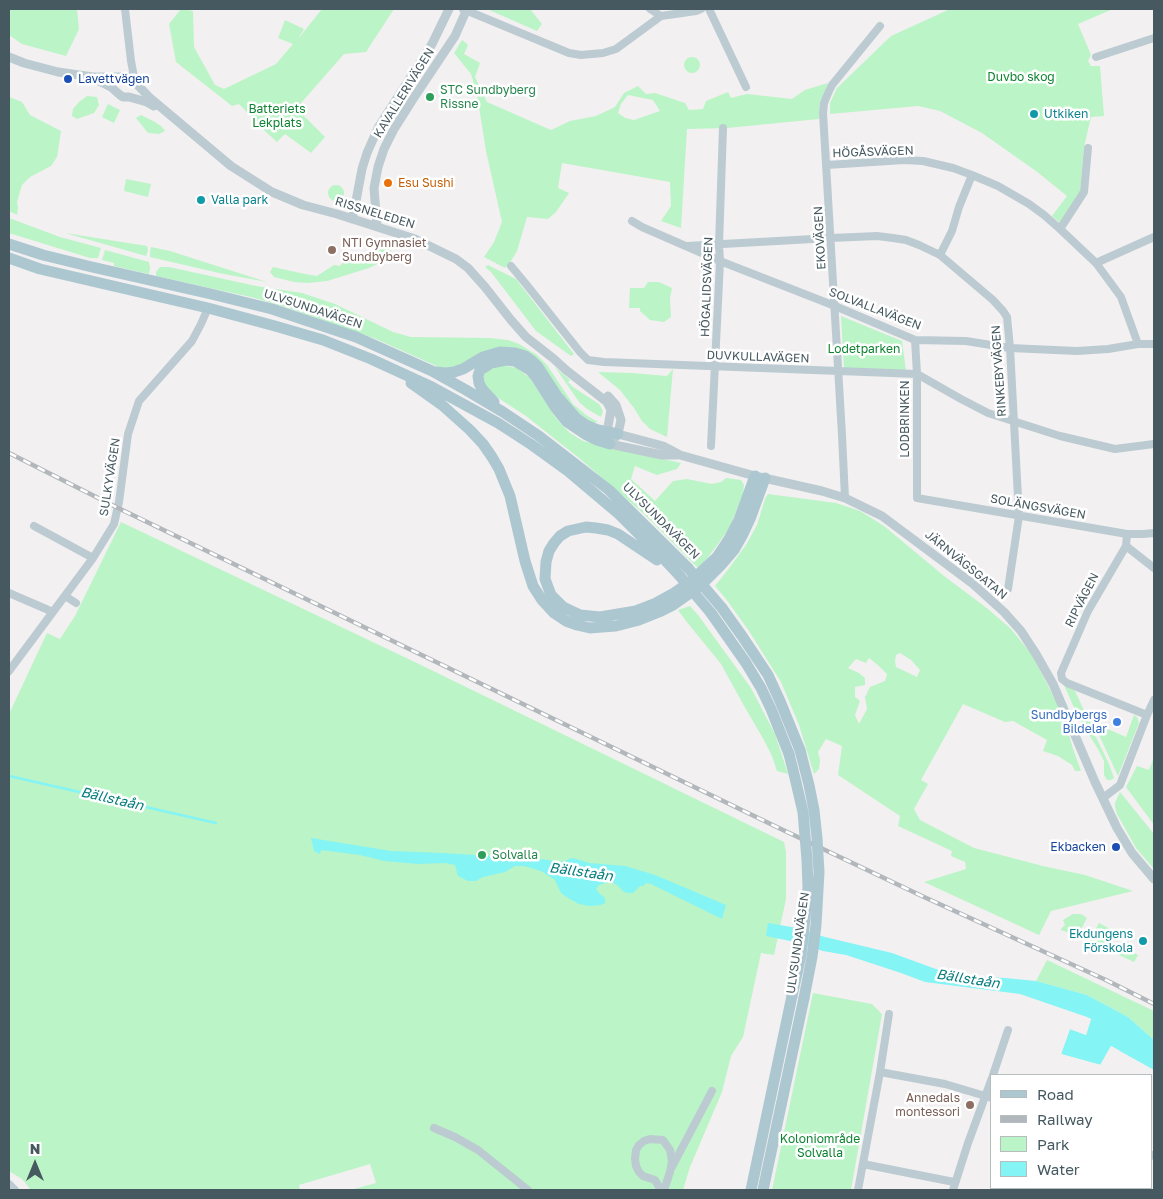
<!DOCTYPE html>
<html>
<head>
<meta charset="utf-8">
<style>
  body { margin:0 }
  #map { position:relative; width:1163px; height:1199px; overflow:hidden; background:#f3f0f1; font-family:"Golos Text",sans-serif }
  canvas { display:block }
  .frame { position:absolute; inset:0; border:10px solid #465960; pointer-events:none }
  .legend { position:absolute; left:990px; top:1074px; width:162px; height:115px; box-sizing:border-box; background:#fff; border:1px solid #b5bdbf; margin:0; padding:6px 9px; list-style:none; font-size:15px; color:#465960 }
  .legend li { display:flex; align-items:center; gap:10px; height:25px }
  .legend b { width:25px; border:1px solid #b5bdbf }
  .north { position:absolute; left:10px; top:1139px; width:50px; height:50px; -webkit-text-stroke:4px #fff; paint-order:stroke; rotate:0deg; font-size:14px; font-weight:700; line-height:20px; text-align:center; color:#465960 }
  .north::after { content:''; display:block; margin:auto; width:18px; height:22px; background:#465960; clip-path:polygon(50% 0,100% 100%,50% 72%,0 100%) }
</style>
</head>
<body>
<div id="map">
<canvas width="1163" height="1199"></canvas>
<div class="frame"></div>
<ul class="legend">
<li><b style="height:6px;background:#adc7d1"></b>Road</li>
<li><b style="height:6px;background:#b2b7bb"></b>Railway</li>
<li><b style="height:14px;background:#bbf4c6"></b>Park</li>
<li><b style="height:14px;background:#84f4f5"></b>Water</li>
</ul>
<div class="north">N</div>
</div>
<script>
const g = document.querySelector('canvas').getContext('2d');
g.lineJoin = 'round';
function paint(path, color) { g.fillStyle = color; g.fill(path, 'evenodd'); }
const toPath = rows => new Path2D(rows.map(r => 'M' + r).join(''));
function trace(path, color, width, dash) { g.strokeStyle = color; g.lineWidth = width; g.lineCap = dash ? 'butt' : 'round'; g.setLineDash(dash || []); g.stroke(path); }
function write(font, color, halo, rows, align = 'center') {
  g.font = font + ' "Golos Text",sans-serif'; g.lineWidth = 5; g.setLineDash([]); g.textBaseline = 'middle'; g.strokeStyle = halo; g.fillStyle = color; for (const [text, x, y, turn = 0] of rows) {
    g.save(); g.translate(x, y); g.rotate((+turn || 0) * Math.PI / 180); g.textAlign = isNaN(turn) ? turn : align; if (halo) g.strokeText(text, 0, 0); g.fillText(text, 0, 0); g.restore();
  }
}
paint(toPath([
  [9,9,77,9,79,29,66,56,22,44,9,35],
  [181,9,193,11,194,47,215,85,224,89,276,64,293,44,278,38,285,20,304,29,298,39,322,9,394,9,366,52,344,54,301,103,300,112,325,137,311,153,285,134,277,142,266,132,239,104,232,106,176,62,169,24],
  [487,9,530,9,542,24,537,31],
  [950,9,1113,9,1078,24,1091,55,1088,61,1091,66,1100,66,1104,116,1091,117,1084,147,1080,192,1060,223,1052,216,1067,196,1036,171,982,133,940,111,918,106,830,114,830,103,837,88,891,36],
  [462,40,468,45,464,54,480,63,475,77,487,102,551,130,570,121,596,116,615,107,624,93,638,86,646,94,655,93,685,103,689,110,703,109,706,101,728,92,731,98,747,94,792,99,805,90,828,83,820,103,819,119,727,128,687,129,681,228,661,221,671,206,670,182,562,163,558,188,569,193,556,212,548,219,527,217,517,251,511,261,505,268,484,257,494,242,502,222,486,151,477,94,471,74,454,53],
  [628,95,653,100,660,111,634,120,625,118,618,113,621,104],
  '684 65a8 8 0 1 1 16 0a8 8 0 1 1-16 0Z',
  [87,96,97,97,99,105,94,113,77,119,72,116,73,109,79,102],
  [9,97,22,102,30,115,61,131,57,157,51,166,30,177,22,185,17,202,18,207,17,215,9,211],
  [108,104,120,110,114,123,102,117],
  [141,115,155,122,162,127,165,131,159,134,148,133,136,118],
  [126,179,151,184,148,197,124,191],
  '328 193a8 8 0 1 1 16 0a8 8 0 1 1-16 0Z',
  [9,218,60,237,101,248,98,258,90,258,9,233],
  [65,233,147,246,148,251,146,256],
  [380,246,388,248,392,252,393,256,369,268,327,281,308,283,294,282,274,277,270,272,273,267,305,274,317,276,334,265,340,266,344,261,356,262,370,251],
  [151,247,170,251,267,282,219,273,150,257,150,253],
  [105,250,149,262,150,268,149,274,114,266,114,263,102,260],
  [488,265,516,279,574,354,571,356,536,331,491,272,485,267],
  [160,267,169,267,256,286,302,293,335,304,393,332,411,337,490,338,508,340,519,344,537,355,547,365,573,404,586,415,598,422,593,423,575,411,539,363,441,368,376,339,291,309,255,298,156,276,156,272],
  [648,282,659,282,672,288,670,298,671,317,664,322,650,320,640,311,640,308,629,308,630,288,644,288],
  [841,316,902,341,906,371,844,369],
  [502,365,517,368,530,378,551,411,560,423,570,433,583,441,681,463,677,469,657,475,635,466,631,479,655,501,673,481,687,479,712,484,721,482,726,478,741,480,744,485,743,494,730,527,715,548,699,569,644,514,579,458,526,416,489,392,483,381,484,375,488,370],
  [555,367,570,380,568,382,573,387,599,404,603,411,601,417,587,409,579,402],
  [673,369,667,437,650,429,642,421,634,408,620,390,598,372,632,373,667,376],
  [768,494,836,503,860,511,884,526,944,576,988,609,1011,629,1032,655,1057,703,1066,724,1073,749,1081,771,1075,771,1072,765,1058,756,1043,751,1047,740,1013,721,1005,722,963,704,921,780,928,784,914,809,920,820,974,848,1043,866,1085,875,1133,891,1051,911,1039,935,924,882,966,869,965,862,951,856,952,851,898,826,900,816,838,775,842,746,826,739,818,752,820,760,819,769,814,774,799,725,781,682,749,631,726,599,715,586,730,567,746,545,757,525,765,499],
  [900,653,911,660,920,670,917,677,896,667,895,661,896,655],
  [869,658,879,666,887,674,885,681,870,687,865,697,867,709,859,724,855,715,860,701,855,697,855,687,865,685,865,678,859,673,848,668,856,659,866,663],
  [121,522,423,666,784,842,786,852,786,899,774,955,761,953,743,1037,731,1056,722,1092,690,1167,683,1190,350,1190,376,1183,370,1164,299,1185,300,1190,31,1190,22,1179,9,1171,9,714,47,633,60,639,75,616],
  [690,606,698,615,751,688,775,734,788,774,777,771,772,756,765,742,743,704,721,664,686,621,678,610],
  [1064,685,1075,691,1089,721,1126,737,1134,715,1137,717,1139,723,1118,776,1098,733,1093,728,1080,721],
  [1085,728,1096,737,1109,764,1114,778,1111,780,1107,780,1106,778,1104,775,1104,761,1099,751],
  [1154,757,1154,825,1126,787,1137,766,1149,770],
  [1120,792,1154,834,1154,869,1136,848,1117,814,1115,807,1115,803],
  [1073,914,1081,914,1087,918,1076,939,1072,938,1067,932,1061,930,1061,929,1065,925,1063,920],
  [1099,923,1112,930,1107,940,1138,955,1134,962,1089,941],
  [1047,960,1154,1011,1154,1040,1128,1017,1087,995,1036,981],
  [813,993,872,1004,882,1014,851,1190,772,1190]
]), '#bbf4c6');
paint(toPath([
  [311,838,391,851,442,853,540,859,564,862,569,859,573,858,589,863,625,866,655,875,726,905,722,919,651,884,646,883,643,886,640,886,633,893,628,893,624,892,616,884,609,882,599,885,596,889,599,893,605,898,605,903,601,905,589,906,579,904,568,898,561,893,555,880,541,871,524,866,515,866,505,872,483,877,476,881,468,881,458,876,455,865,445,863,418,864,384,861,360,855,321,850,320,854,314,851],
  [768,923,797,928,825,937,892,953,944,972,969,976,1005,978,1036,981,1087,995,1128,1017,1154,1040,1154,1070,1111,1046,1101,1065,1061,1054,1070,1029,1086,1035,1091,1019,1084,1016,1020,994,925,982,901,973,846,955,823,951,795,942,766,936]
]), '#84f4f5');
paint(toPath([
  [1084,1016,1091,1019,1086,1035,1070,1029,1061,1054,1100,1065,1111,1046,1120,1051,1120,1053,1112,1050,1101,1067,1060,1056,1059,1054,1068,1027,1070,1027,1085,1032,1088,1021,1084,1019]
]), '#f3f0f1');
trace(toPath([
  [9,776,216,823]
]), '#84f4f5', 2.5);
trace(toPath([
  [125,9,131,61,135,82],
  [463,9,569,53,581,55,603,53,616,49,661,16,696,11,701,9],
  [650,9,661,16],
  [709,9,746,87],
  [1096,57,1154,38],
  [827,165,904,160,923,161,953,168,972,175,998,186,1029,204,1044,215,1060,229,1096,263,1121,297,1138,344],
  [632,221,642,227,720,261,835,306,915,340,966,341,1010,348,1077,351,1108,349,1138,344,1154,344],
  [1060,229,1084,192,1088,148],
  [687,246,831,238,877,236,893,238,906,240,919,245,940,255,993,300,1003,311,1007,317,1010,348,1019,516,1008,589],
  [940,255,952,231,959,207,972,175],
  [1096,263,1154,237],
  [511,266,526,284,580,352,588,360,604,362,917,374,961,399,988,413,1060,436,1115,449,1154,444],
  [915,340,917,374,917,498,1127,534,1143,534,1154,533],
  [711,446,720,261,719,245,723,128],
  [845,498,842,435,823,113,824,103,829,91,832,85,880,26],
  [34,526,93,558],
  [1127,534,1126,546,1088,611,1061,673,1062,679,1067,683,1147,715],
  [1126,546,1154,568],
  [9,593,53,612],
  [65,596,76,603],
  [9,671,93,558,114,524,119,502,128,434,139,401,192,341,201,324,208,308],
  [1103,798,1120,785,1147,715,1154,700],
  [880,1072,945,1084,992,1098],
  [993,1075,1008,1030],
  [434,1128,455,1137,478,1150,528,1190],
  [1152,1155,1154,1156],
  [863,1164,954,1182],
  [672,1167,712,1091],
  [9,1184,15,1190],
  [660,1190,659,1187,655,1180,643,1176,639,1172,636,1166,635,1159,636,1150,639,1145,644,1141,650,1139,663,1140,670,1150,672,1161,670,1172,664,1190],
  [858,1190,880,1072,889,1014],
  [953,1190,968,1143,992,1078]
]), '#bccbd1', 8);
trace(toPath([
  [9,57,24,63,58,72,93,77,130,77,150,98,231,166,272,192,303,205,337,214,415,239,456,259,468,268,485,287,511,320,526,337,554,359,566,370,607,402,611,410,607,432,608,436],
  [95,79,111,87,120,95,123,97,129,97,147,102,154,106],
  [352,219,356,201,362,169,367,153,378,128,432,44,449,9],
  [377,226,374,188,378,167,384,149,394,129,413,99,455,36,467,9],
  [608,396,616,405,621,420,618,434,610,444],
  [618,434,663,446,680,455,755,476,822,491,845,498,882,516,973,584,1004,612,1021,631,1036,654,1053,684,1095,782,1117,828,1132,853,1154,879],
  [610,444,662,455,677,455]
]), '#bccbd1', 9);
trace(toPath([
  [9,244,43,255,92,267,211,294,272,309,356,337,432,371,466,390,503,412,539,436,583,470,609,490,688,568],
  [9,258,40,269,208,308,275,326,323,340,371,359,432,387,498,423,532,445,568,471,619,514,663,558,679,575],
  [436,372,446,373,454,372,463,369,483,357,500,352,515,353,525,356,532,361,538,367,557,396,576,418,586,425,598,430,618,434],
  [411,383,442,405,470,430,483,444,492,457,499,469,510,496,525,561,533,586,542,600,554,613,566,621,577,625,590,628,602,627,616,626,639,620,659,612,673,605,700,586,722,564,734,550,743,534,750,519,765,478],
  [494,402,482,389,479,383,478,376,480,370,491,363,506,360,515,361,530,370,536,377,555,407,567,422,585,434,597,440,610,444],
  [657,560,618,534,608,530,596,528,586,527,568,531,560,536,554,543,549,551,546,562,545,579,551,595,563,607,580,615,600,617,636,611,654,604,674,593,690,582,717,557,729,539,739,520,755,476],
  [722,608,742,636,768,675,780,701,800,750],
  [711,613,746,663,761,688,771,709,789,754],
  [751,1190,792,996],
  [763,1190,804,998]
]), '#adc7d1', 11);
const rail = toPath([
  [9,453,114,506,783,830,924,897,1106,980,1154,1004]
]);
trace(rail, '#b2b7bb', 4.5);
trace(rail, '#fff', 2.5, [8]);
trace(toPath([
  [688,568,722,608],
  [679,575,711,613],
  [800,750,809,785,814,810,817,838,819,872,816,925,812,957,804,998],
  [789,754,795,778,803,812,807,860,808,887,805,919,801,955,792,996]
]), '#adc7d1', 11);
for (const [x, y, r, color] of [
  [68,79,5,"#1a4fb4"],
  [430,97,5,"#2e9e5b"],
  [1034,114,5,"#0f9aa8"],
  [388,183,5,"#e8710a"],
  [201,200,5,"#0f9aa8"],
  [332,250,5,"#8d6e63"],
  [1117,722,5,"#3f7fe0"],
  [1116,847,5,"#1a4fb4"],
  [482,855,5,"#2e9e5b"],
  [1143,941,5,"#0f9aa8"],
  [970,1105,5,"#8d6e63"]
]) { const dot = new Path2D(); dot.arc(x, y, r, 0, 2 * Math.PI); g.fillStyle = color; g.fill(dot); trace(dot, '#fff', 2); }
write('12px', '#0e8431', '#fff', [
  ["Duvbo skog",1021,77],
  ["Batteriets",277,109],
  ["Lekplats",277,123],
  ["Lodetparken",864,349],
  ["Koloniområde",820,1139],
  ["Solvalla",820,1153]
]);
write('12px', '#164399', '#fff', [
  ["Lavettvägen",78,79],
  ["Ekbacken",1106,847,"right"]
], 'left');
write('12px', '#27864d', '#fff', [
  ["STC Sundbyberg",440,90],
  ["Rissne",440,104],
  ["Solvalla",492,855]
], 'left');
write('12px', '#465960', '#fff', [
  ["KAVALLERIVÄGEN",404,93,-58],
  ["HÖGÅSVÄGEN",873,152,-2],
  ["RISSNELEDEN",375,213,17],
  ["EKOVÄGEN",820,238,-93],
  ["HÖGALIDSVÄGEN",707,287,-88],
  ["ULVSUNDAVÄGEN",313,309,18],
  ["SOLVALLAVÄGEN",875,309,21],
  ["DUVKULLAVÄGEN",758,357,2],
  ["RINKEBYVÄGEN",999,371,-94],
  ["LODBRINKEN",905,419,-90],
  ["SULKYVÄGEN",110,477,-81],
  ["SOLÄNGSVÄGEN",1038,507,10],
  ["ULVSUNDAVÄGEN",661,521,45],
  ["JÄRNVÄGSGATAN",966,565,39],
  ["RIPVÄGEN",1082,600,-63],
  ["ULVSUNDAVÄGEN",798,943,-82]
]);
write('12px', '#0d838f', '#fff', [
  ["Utkiken",1044,114],
  ["Valla park",211,200],
  ["Ekdungens",1133,934,"right"],
  ["Förskola",1133,948,"right"]
], 'left');
write('12px', '#c56008', '#fff', [
  ["Esu Sushi",398,183]
], 'left');
write('12px', '#785e54', '#fff', [
  ["NTI Gymnasiet",342,243],
  ["Sundbyberg",342,257],
  ["Annedals",960,1098,"right"],
  ["montessori",960,1112,"right"]
], 'left');
write('12px', '#366cbe', '#fff', [
  ["Sundbybergs",1107,715],
  ["Bildelar",1107,729]
], 'right');
write('italic 14px', '#067d7e', '#fff', [
  ["Bällstaån",112,799,13],
  ["Bällstaån",581,872,8],
  ["Bällstaån",968,979,9]
]);
</script>
</body>
</html>
